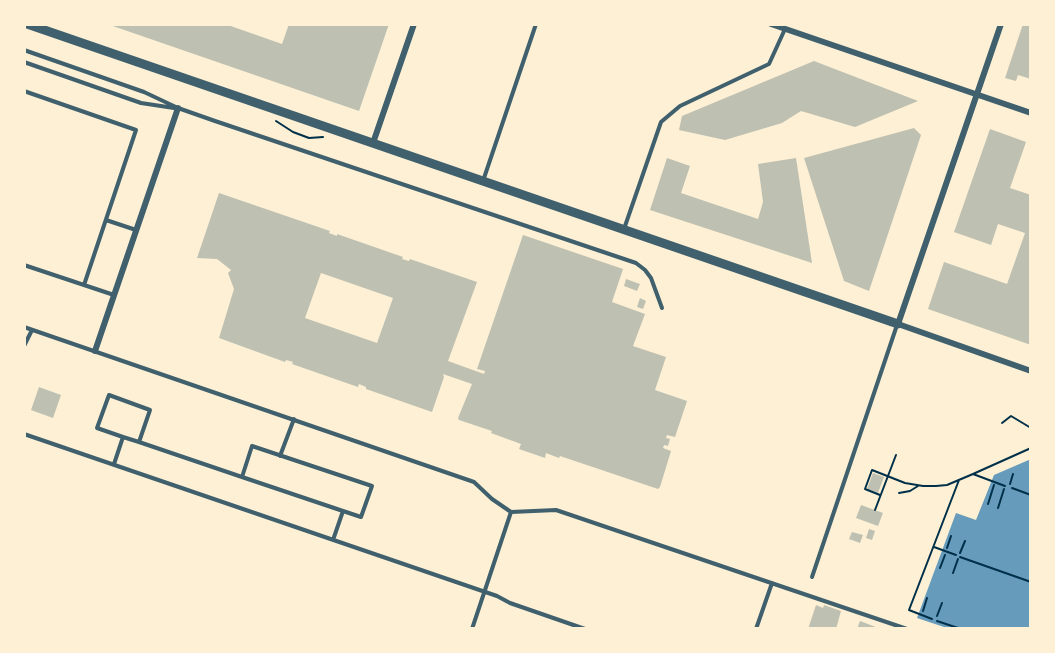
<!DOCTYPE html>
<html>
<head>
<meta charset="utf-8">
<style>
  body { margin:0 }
  #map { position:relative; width:1055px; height:653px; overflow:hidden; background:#fdf0d5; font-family:"IBM Plex Serif",serif }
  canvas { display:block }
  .frame { position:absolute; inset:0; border:26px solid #fdf0d5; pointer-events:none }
</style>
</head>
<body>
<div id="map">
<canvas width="1055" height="653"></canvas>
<div class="frame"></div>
</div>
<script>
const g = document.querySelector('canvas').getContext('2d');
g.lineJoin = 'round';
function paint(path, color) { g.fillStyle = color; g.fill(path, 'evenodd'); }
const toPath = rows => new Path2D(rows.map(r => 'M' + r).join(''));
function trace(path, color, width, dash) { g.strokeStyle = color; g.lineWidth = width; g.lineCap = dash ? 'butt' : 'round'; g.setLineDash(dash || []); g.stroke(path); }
paint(toPath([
  [1031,459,1031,629,950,629,917,618,956,513,976,520,994,475]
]), '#669bbc');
paint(toPath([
  [107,24,225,24,282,44,289,24,389,24,359,111],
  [1023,24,1031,24,1031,79,1018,75,1016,81,1005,78],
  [814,61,918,101,855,127,801,111,782,123,725,140,679,130,682,116],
  [914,128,921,135,869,291,844,281,804,158],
  [990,129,1026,142,1010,188,1031,195,1031,345,928,309,944,262,1007,284,1025,233,998,224,991,245,954,232],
  [667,158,690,166,681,193,758,219,763,202,758,164,796,158,812,263,650,210],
  [219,193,330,231,329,233,337,236,337,234,403,257,402,259,409,261,410,259,477,282,448,361,484,374,485,371,477,369,523,235,623,269,612,302,645,314,633,346,666,357,655,390,687,401,675,437,667,435,666,438,670,439,668,446,664,445,663,448,671,451,660,487,658,489,560,456,559,458,546,453,545,458,519,449,521,444,491,433,492,431,459,420,458,418,472,384,443,374,444,377,432,412,366,389,366,387,359,384,358,387,292,364,293,362,286,360,285,362,219,338,234,289,228,273,231,270,217,259,197,258],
  [321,273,393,298,377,343,305,318],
  [626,279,640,284,637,291,624,286],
  [640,298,646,301,643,309,637,307],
  [39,387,61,395,53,418,31,410],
  [873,473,884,477,878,493,867,489],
  [861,505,883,513,878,526,856,518],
  [869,529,875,531,872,540,866,538],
  [852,532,863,535,860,543,849,539],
  [816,605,823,608,824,605,841,611,836,629,808,629],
  [860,621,881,629,857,629]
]), '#bec0b2');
trace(toPath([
  [276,121,293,132,309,138,323,137],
  [1002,423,1011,416,1031,428],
  [973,474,1005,486],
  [1010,484,1013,474],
  [1012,488,1031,495],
  [899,493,910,491,918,486],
  [880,495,865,489,872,470,905,483,923,486,936,486,947,485,973,474,1031,448],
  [988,504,994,485],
  [998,508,1004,489],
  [875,510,896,455],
  [934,547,956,555],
  [947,548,951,536],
  [960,553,965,541],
  [960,557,1031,582],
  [940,568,945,555],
  [953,573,958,559],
  [923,611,927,598],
  [937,616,942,603],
  [932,619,909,610,959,480],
  [937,621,961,629]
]), '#003049', 2);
trace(toPath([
  [24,50,144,92,178,108,215,121,636,263,645,270,651,278,662,308],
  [24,62,141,103,174,108],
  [24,91,136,130,84,285],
  [483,181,536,24],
  [106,220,136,230],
  [624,229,661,122,680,106,769,64,785,29],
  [24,265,114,295],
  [24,327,474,482,492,499,511,512,556,510,907,629],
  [24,346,32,330],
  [24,434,497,596,510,603,585,629],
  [139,442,242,477,343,511,361,517,372,486,252,446,242,477],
  [280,456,294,419],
  [114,464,123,437,97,428,109,395,150,410,139,442,123,437],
  [333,540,343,511],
  [812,577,897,325],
  [472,629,511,512],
  [756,629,772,583]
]), '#3f606c', 4);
trace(toPath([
  [771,24,1031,113],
  [1001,24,898,324,1031,371],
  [373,143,414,24],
  [95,351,178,108]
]), '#3f606c', 6);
trace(toPath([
  [27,24,898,324]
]), '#3f606c', 9);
</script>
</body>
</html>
